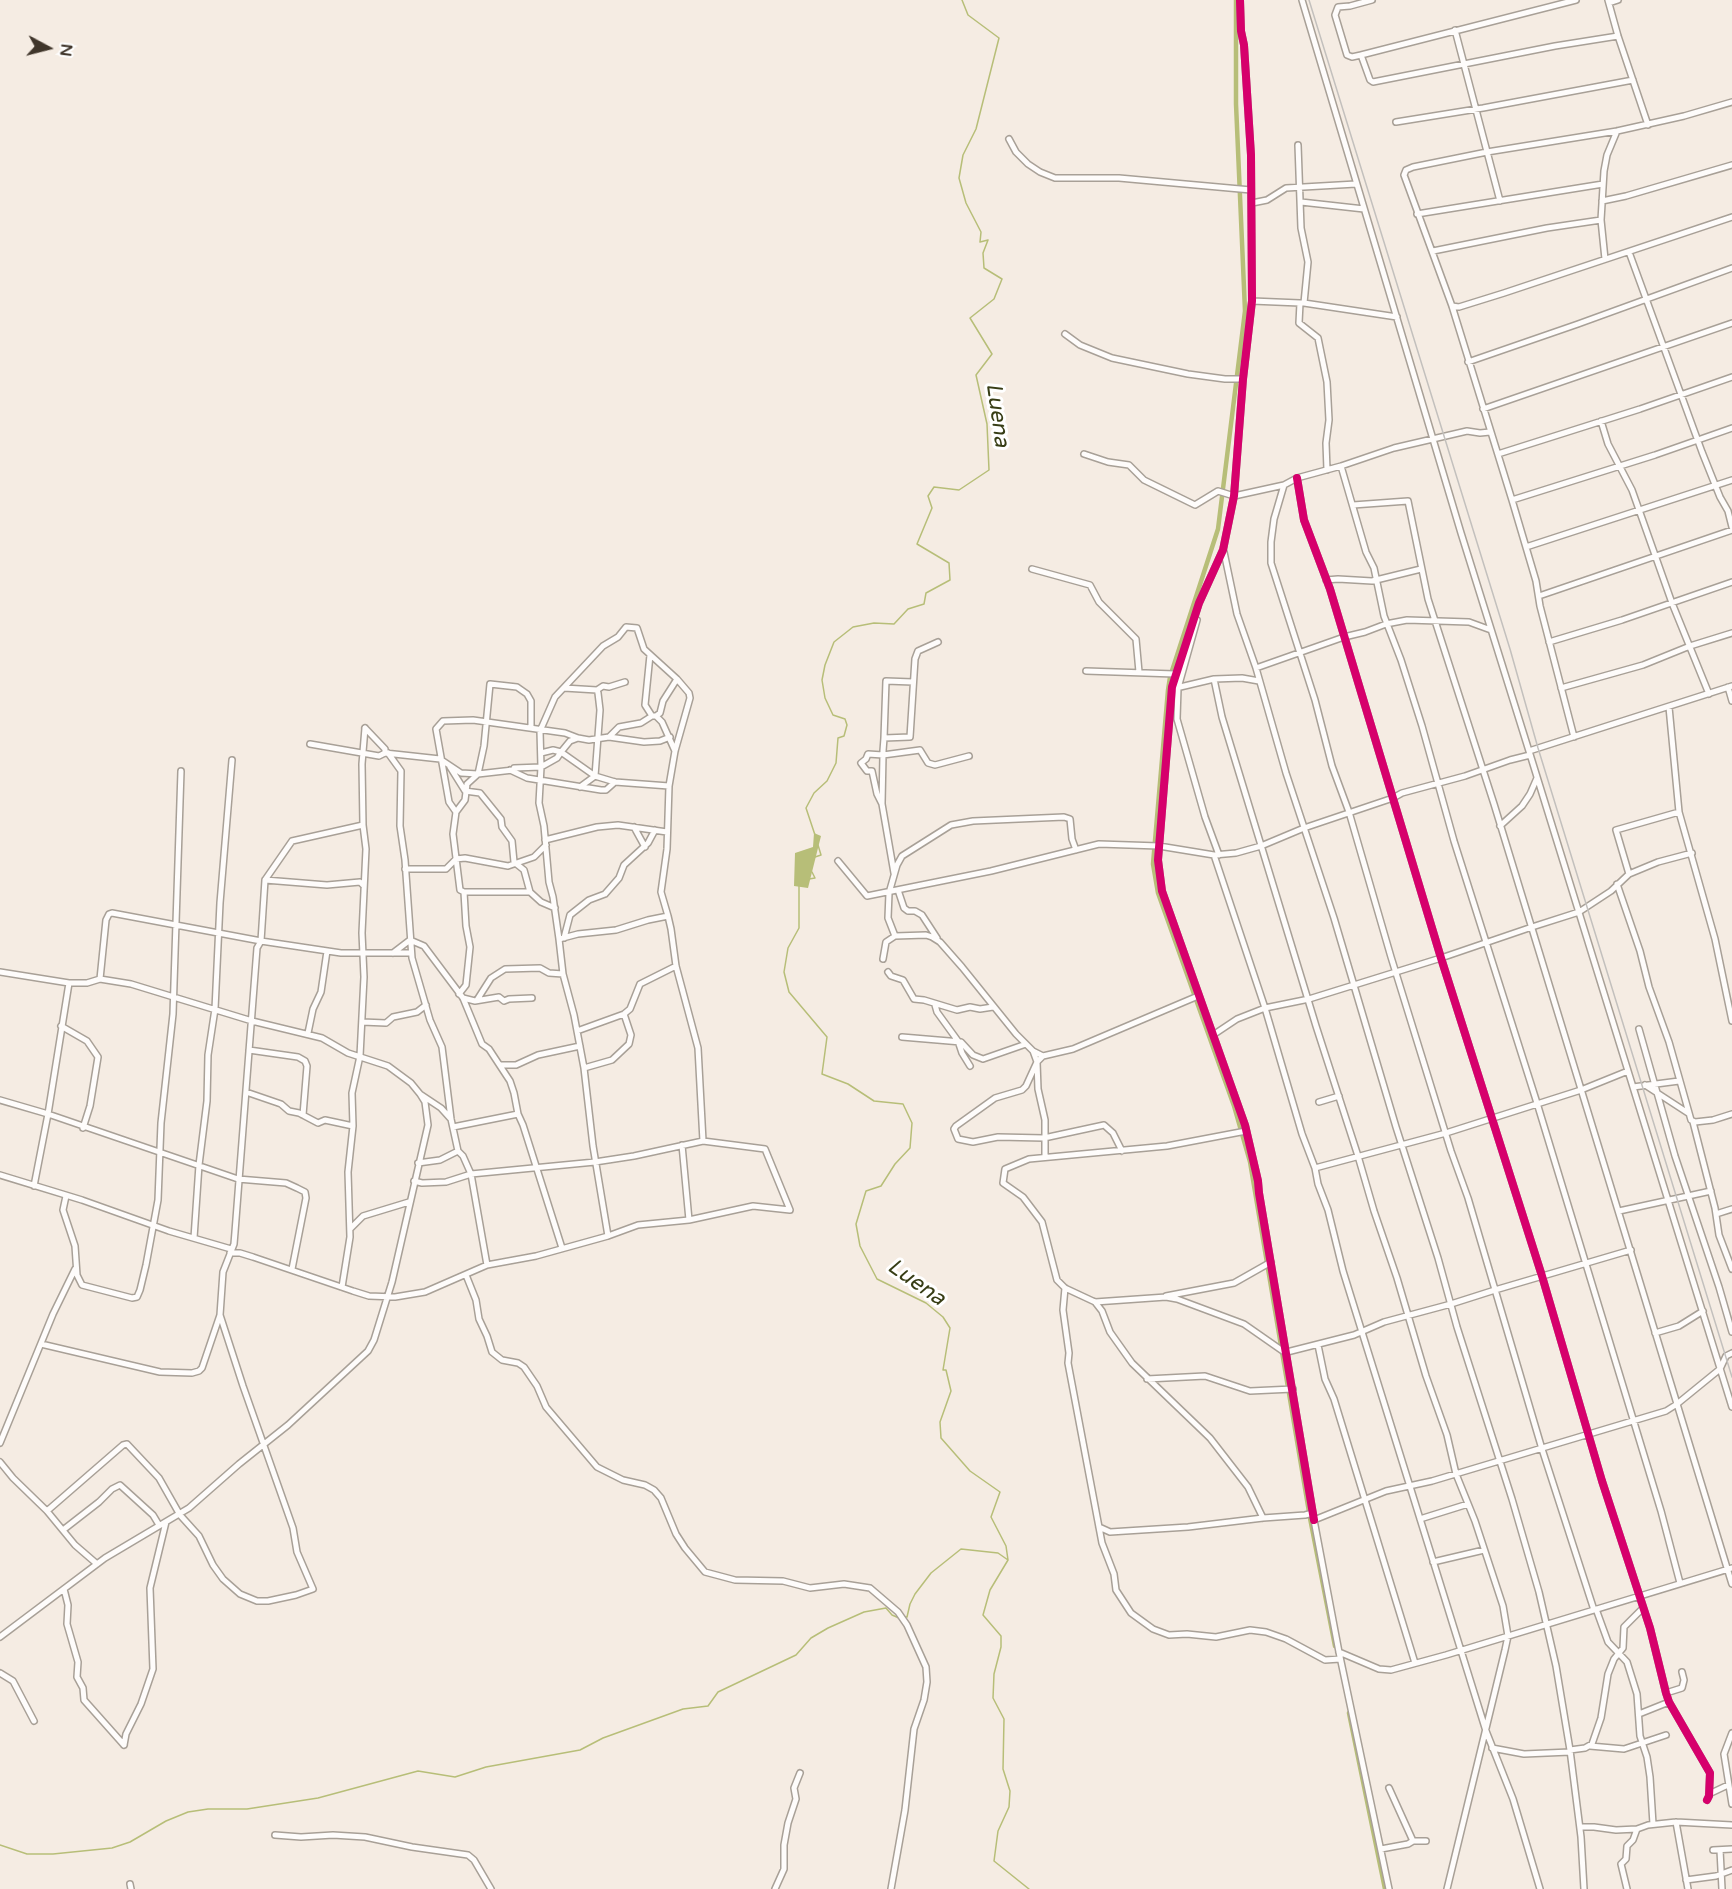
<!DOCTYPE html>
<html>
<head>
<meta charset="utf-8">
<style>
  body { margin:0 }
  #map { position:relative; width:1732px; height:1889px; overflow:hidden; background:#f5ece3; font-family:"Varela Round",sans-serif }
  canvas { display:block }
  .north { position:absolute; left:18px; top:18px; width:60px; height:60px; -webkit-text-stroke:4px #fff; paint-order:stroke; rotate:97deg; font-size:16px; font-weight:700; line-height:24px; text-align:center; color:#40362b }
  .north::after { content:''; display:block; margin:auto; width:21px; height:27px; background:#40362b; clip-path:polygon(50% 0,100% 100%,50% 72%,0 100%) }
</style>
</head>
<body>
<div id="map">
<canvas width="1732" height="1889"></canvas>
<div class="north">N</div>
</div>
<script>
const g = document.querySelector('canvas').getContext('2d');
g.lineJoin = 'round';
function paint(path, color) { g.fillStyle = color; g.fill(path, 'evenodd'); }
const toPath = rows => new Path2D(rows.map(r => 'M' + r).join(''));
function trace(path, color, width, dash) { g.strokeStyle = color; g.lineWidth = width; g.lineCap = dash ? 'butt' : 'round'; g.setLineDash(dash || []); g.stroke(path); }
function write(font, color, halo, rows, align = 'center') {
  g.font = font + ' "Varela Round",sans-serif'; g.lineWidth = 6; g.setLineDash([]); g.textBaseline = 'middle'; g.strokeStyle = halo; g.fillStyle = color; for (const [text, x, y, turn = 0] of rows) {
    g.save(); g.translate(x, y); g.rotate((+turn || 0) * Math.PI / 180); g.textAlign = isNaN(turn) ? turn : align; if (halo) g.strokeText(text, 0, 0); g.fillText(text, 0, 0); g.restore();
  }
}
paint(toPath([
  [814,833,821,836,808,888,794,886,795,853,813,847]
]), '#b7be78');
trace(toPath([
  [815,835,806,808,814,793,827,781,836,763,838,738,844,736,847,725,845,719,833,715,825,698,822,680,825,665,834,642,853,627,874,623,894,624,908,609,924,604,926,593,950,580,949,563,917,544,932,508,928,496,934,487,959,490,989,470,987,424,976,375,992,354,970,318,994,299,1002,279,984,268,983,253,988,240,980,242,981,232,966,203,959,178,963,155,976,129,999,38,968,15,962,0],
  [815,857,821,855,818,845],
  [809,879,815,878,812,872],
  [799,885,799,928,788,948,784,972,789,992,827,1037,822,1074,848,1084,874,1101,903,1104,912,1123,910,1148,895,1164,881,1186,866,1191,856,1224,860,1246,877,1279,926,1303,943,1317,950,1328,943,1370,946,1370,951,1391,940,1422,941,1438,970,1471,1000,1492,991,1517,1006,1546,1008,1560,990,1590,983,1615,1001,1636,1001,1647,994,1674,993,1698,1004,1719,1003,1769,1010,1791,1009,1807,998,1831,994,1861,1029,1889],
  [904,1617,907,1617,910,1604,915,1594,931,1573,961,1549,998,1553,1008,1560],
  [0,1845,27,1854,53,1854,112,1848,130,1842,166,1821,188,1812,208,1809,247,1809,318,1798,418,1771,455,1777,486,1767,580,1750,603,1738,683,1709,708,1706,718,1692,796,1655,811,1638,828,1628,864,1612,886,1608,892,1615,899,1618]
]), '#b7be78', 1.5);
trace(toPath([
  [1236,0,1236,104,1245,311,1218,529,1170,677,1168,690,1153,864,1158,893,1234,1106,1250,1162,1310,1518,1335,1646],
  [1349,1713,1385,1889]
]), '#b7be78', 4.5);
const minor = toPath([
  [1240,0,1241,31,1244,45,1251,155,1252,301,1243,379,1234,496,1223,550,1199,603,1172,687,1158,860,1162,891,1245,1125,1258,1181,1259,1193,1314,1520],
  [1302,0,1461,533,1529,751],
  [1372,0,1350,6,1338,7,1335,15,1347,55,1352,57,1361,55,1370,80,1373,82,1555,46,1618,36],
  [1608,0,1618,36,1648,125],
  [1609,3,1618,0],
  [1455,30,1500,201],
  [1361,55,1576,0],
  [1396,122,1483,108,1633,80],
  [1009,139,1016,152,1028,164,1040,172,1055,178,1119,178,1251,190],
  [1298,145,1301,228,1308,262,1304,303,1300,303,1299,323,1318,338,1327,382,1329,420,1326,443,1327,470],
  [1602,201,1626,196,1732,165],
  [1301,202,1364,209],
  [1252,203,1267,200,1286,188,1356,184],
  [1417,214,1603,184],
  [1433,251,1547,228,1601,220],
  [1629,252,1702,452,1720,497,1728,511,1732,527],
  [1605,259,1601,220,1604,171,1607,155,1617,131],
  [1252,301,1300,303],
  [1304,303,1397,317],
  [1452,306,1459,307,1504,293,1732,217],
  [1065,334,1080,345,1112,358,1188,374,1225,379,1243,379],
  [1468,362,1578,324,1732,268],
  [1483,409,1732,323],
  [1601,421,1608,444,1632,490,1672,603,1709,694],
  [1084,454,1108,462,1129,465,1144,480,1195,505,1218,491,1234,496,1284,485,1297,478,1341,466,1394,448,1467,431,1480,433,1490,432],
  [1498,454,1640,409,1732,377],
  [1341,466,1366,552,1374,568,1384,616,1401,660,1422,726,1454,841,1537,1103,1661,1511,1680,1583],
  [1297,478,1304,520,1330,589,1441,958,1542,1276,1602,1481,1650,1628,1666,1693,1669,1702,1710,1773,1709,1796,1707,1800],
  [1284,485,1274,519,1271,542,1271,563,1315,700,1332,766,1349,812,1391,957,1451,1151,1468,1198,1542,1449,1594,1610],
  [1512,500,1655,455,1732,428],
  [1353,505,1408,501,1428,599,1494,804,1732,1584],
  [1526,547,1732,480],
  [1224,552,1237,614,1256,668,1286,773,1334,918,1396,1127,1438,1258,1457,1327,1512,1499,1539,1592,1556,1666,1570,1750,1581,1837,1584,1889],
  [1032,569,1090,585,1099,602,1136,639,1139,672],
  [1326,580,1338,579,1372,581,1421,569],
  [1539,596,1732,530],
  [1197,620,1178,688,1177,719,1205,817,1219,855],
  [1549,642,1622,620,1732,582],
  [650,655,645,705,652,716,656,716,662,722,675,751],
  [1256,668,1344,637,1365,632,1386,624,1407,620,1469,622,1491,630],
  [1086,671,1175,674],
  [1214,679,1222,717,1316,1026,1358,1156,1374,1211,1397,1278,1426,1376,1447,1435,1456,1474,1475,1521,1503,1606,1508,1636,1505,1650,1447,1889],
  [913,682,886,681,884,738,910,737,915,659,918,651,938,642],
  [1732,686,1529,751,1732,1407],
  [1728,687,1732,701],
  [564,688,597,690,598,693,600,710,595,776],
  [1176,688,1214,679,1242,678,1259,681],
  [1561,688,1643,665,1690,646,1732,633],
  [597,690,603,686,609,687,625,682],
  [1669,707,1679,812,1715,939,1732,1021],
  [656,716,660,713,663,701,677,679],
  [365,728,385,749,385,753],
  [609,737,644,742,660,741,670,737],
  [1574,737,1540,606,1536,581,1512,500,1452,306,1404,175,1406,170,1413,167,1487,152,1617,131,1684,116,1732,102],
  [884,738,883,751,883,755,882,804,877,794,872,771,867,771,861,763,866,759,868,754,883,755,920,750,928,763,935,765,969,756],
  [310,744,379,756,385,753,440,759,461,773,478,774,513,770,514,768,541,767,557,758,561,752,595,776],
  [388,753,401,771,400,826,405,860,412,958,430,1020,442,1047,451,1119,458,1151,463,1156,471,1174,487,1265],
  [541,753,553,750,561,752,570,741,578,738,589,740,609,737,619,727,641,723,652,716],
  [450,767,465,791,480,793,501,819,502,827,512,841,514,862,524,870,530,892],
  [510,770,527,778,601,790,606,790,615,782],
  [580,787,595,776,615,782,669,786],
  [882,804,894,873],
  [456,812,465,800,467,784,478,774,484,746,490,684,517,687,527,694,531,701,531,728],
  [1500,826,1522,806,1530,794,1537,778],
  [634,827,645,847],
  [545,840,597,827,618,825,667,832],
  [1214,855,1236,853,1261,846,1304,828,1393,798,1402,793,1465,776,1510,760,1530,755],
  [838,861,867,896,991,871,1099,844,1159,846,1214,855,1265,1008,1302,1134,1315,1168,1318,1184,1328,1210,1343,1271,1486,1731,1513,1799,1540,1889],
  [405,869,446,869,456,859,465,858,508,866,534,857,546,845],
  [1629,874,1616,830,1679,812],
  [265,880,327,885,360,882,363,885],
  [1617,884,1640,951,1649,987,1669,1042,1691,1120,1695,1122,1713,1120,1732,1114],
  [898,890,904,908,908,911,915,911,922,915,937,938],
  [555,908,541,902,530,892,464,892,460,890,453,834,456,812,449,802,436,729,443,721,473,720,565,733,578,738],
  [668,916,648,920,616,930,578,934,559,939,553,897,549,882,544,826,539,803,541,767,540,731,555,697,603,646,618,637,626,627,637,628,644,649,677,679,689,693,690,698,675,751,669,786,667,849,661,892,668,916,671,929,676,966,698,1048,703,1141],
  [895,936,888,918,889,893,897,865,902,856,951,825,973,821,1064,817,1070,819,1072,839,1076,850],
  [564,938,570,915,589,900,605,894,619,878,624,865,648,843,655,830],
  [559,939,563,974,574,1015,584,1068,593,1146,608,1236],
  [393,953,410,940,424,946,463,998,482,1044,489,1049,510,1081,514,1093,518,1114,523,1125,562,1248],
  [883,959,886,942,895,936,926,935,932,937,940,942,962,967,1016,1034,1033,1051,1043,1056,1073,1049,1198,996],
  [0,972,69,983,87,983,100,979,131,984,252,1021,322,1038,348,1053,388,1066,411,1083,420,1094,441,1108,450,1118],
  [888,972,891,976,903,980,914,999,924,1000,957,1010,970,1007,980,1009,993,1007],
  [100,979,106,920,109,914,112,913,261,941,341,953,411,953],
  [459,994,466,985,470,947,466,926,464,892],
  [463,998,475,1001,499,997,504,1001,509,999,532,998],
  [477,1000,491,978,505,969,540,968,549,973,563,974],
  [935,1005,937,1012,958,1041,962,1053,970,1066],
  [362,1022,386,1023,393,1017,417,1012,426,1005],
  [61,1026,87,1041,98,1057,90,1106,83,1128],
  [1639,1029,1675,1156,1719,1287,1732,1332],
  [577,1031,624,1014,630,1009,640,984,676,966],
  [308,1033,313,1009,321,992,327,951],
  [1213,1035,1237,1019,1265,1008,1309,999,1441,958,1532,927,1579,912,1611,891,1629,874,1658,862,1692,853],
  [902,1037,961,1042,973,1055,983,1059,1026,1044],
  [249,1050,298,1057,305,1061,307,1066,303,1115],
  [1033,1051,1037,1062,1038,1089,1045,1120,1045,1156],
  [1043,1056,1037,1062,1026,1086,1022,1090,995,1098,956,1126,954,1129,958,1139,973,1142,998,1137,1044,1138,1104,1125,1113,1133,1122,1151],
  [501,1065,516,1065,538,1055,580,1046],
  [584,1068,612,1060,629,1044,631,1035,624,1014],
  [1645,1085,1688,1113],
  [1633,1087,1679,1081],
  [246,1092,281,1104,289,1111,299,1113,318,1123,325,1120,353,1126],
  [0,1100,48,1114,238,1179,286,1183,297,1188,305,1192,306,1198,292,1269],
  [1319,1102,1339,1096],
  [1693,1122,1715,1208,1719,1235,1732,1269],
  [453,1127,518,1114],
  [1246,1131,1167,1146,1029,1159,1005,1169,1003,1183,1023,1197,1042,1222,1057,1280,1065,1288,1095,1302,1166,1297,1177,1299,1244,1324,1287,1354],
  [682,1145,689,1220],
  [418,1163,440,1160,458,1151],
  [1315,1168,1446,1133,1581,1090,1628,1071],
  [0,1175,82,1200,169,1231,231,1249],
  [34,1186,48,1114,69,983],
  [66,1196,63,1210,75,1246,77,1275,82,1285,132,1298,137,1297,140,1290,146,1265,158,1200,161,1123,173,1014,181,771],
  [1619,1211,1711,1191],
  [1716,1214,1732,1209],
  [350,1229,363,1216,409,1202],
  [194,1238,199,1165,207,1101,208,1055,215,1009,220,903,232,760],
  [230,1253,240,1253,253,1257,353,1291,369,1296,395,1297,425,1292,487,1265,536,1256,608,1236,638,1225,689,1220,753,1206,790,1210,765,1149,703,1141,634,1156,595,1162,471,1174,446,1182,422,1183,414,1181],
  [466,1275,476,1300,479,1319,487,1336,492,1352,502,1360,518,1363,524,1367,537,1386,546,1407,597,1467,623,1480,645,1485,654,1490,661,1498,676,1534,685,1548,705,1572,735,1580,783,1581,810,1588,844,1584,870,1588,898,1612,907,1625,926,1667,927,1682,924,1700,914,1729,905,1810,891,1889],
  [342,1287,350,1237,348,1172,353,1126,352,1093,360,1056,364,977,362,933,366,849,363,825,362,764,365,728],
  [1065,1288,1063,1310,1069,1353,1068,1363,1102,1543,1114,1574,1116,1590,1131,1613,1153,1629,1169,1635,1187,1634,1216,1637,1250,1630,1266,1632,1286,1639,1325,1660,1340,1659],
  [1166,1296,1234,1283,1271,1262],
  [1095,1302,1102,1311,1110,1332,1132,1363,1210,1438,1248,1487,1263,1518],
  [1655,1333,1679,1326,1703,1311],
  [41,1344,160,1372,192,1373,199,1371,202,1368,220,1315,223,1272,234,1244,235,1232,257,948,261,941,265,880,292,841,363,825],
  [1318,1345,1325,1379,1334,1399,1415,1663],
  [1287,1352,1354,1335,1384,1322,1451,1304,1495,1290,1631,1250],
  [1147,1379,1205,1376,1250,1391,1293,1389],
  [0,1443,53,1314,75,1269],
  [0,1462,13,1478,47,1511,75,1545,97,1564],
  [47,1511,123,1445,127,1444,159,1478,180,1515,199,1536,213,1565,223,1579,240,1594,257,1601,268,1601,296,1595,313,1589,297,1552,293,1528,243,1386,220,1315],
  [1420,1519,1468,1504],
  [1099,1527,1110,1532,1188,1527,1263,1518,1305,1515,1313,1513],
  [63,1530,99,1502,112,1489,120,1485,153,1515,159,1525],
  [1433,1562,1484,1550],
  [64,1589,68,1605,67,1624,78,1662,77,1677,83,1688,84,1700,124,1745],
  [1596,1609,1608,1642,1627,1662,1637,1694,1640,1736,1647,1757,1650,1777,1653,1824],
  [0,1637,105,1558,189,1508,239,1464,288,1425,368,1351,374,1340,392,1282,428,1125,425,1102,420,1094],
  [1339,1652,1379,1669,1391,1670,1446,1655,1732,1568],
  [0,1673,13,1681,34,1721],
  [1666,1693,1682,1688,1684,1680,1682,1672],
  [1639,1714,1669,1702],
  [1732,1733,1724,1754,1732,1804],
  [124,1745,126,1734,141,1704,153,1669,150,1588,166,1522],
  [1590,1746,1624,1749,1666,1735],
  [1492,1748,1524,1754,1570,1752],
  [1570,1750,1585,1748,1592,1744,1601,1718,1608,1674,1614,1659,1623,1648,1624,1627,1643,1608],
  [1389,1788,1413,1841],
  [1709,1794,1728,1785],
  [1676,1822,1688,1889],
  [1580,1827,1594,1827,1616,1830,1637,1829],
  [275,1835,301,1837,333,1835,365,1837,412,1847,468,1855,474,1860,491,1889],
  [1381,1849,1408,1844,1413,1841,1426,1841],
  [1713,1850,1732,1849],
  [1720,1850,1722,1889],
  [1686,1880,1716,1876,1732,1870],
  [130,1884,131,1889],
  [775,1889,784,1869,784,1845,788,1823,796,1799,794,1788,800,1773],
  [1389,1889,1339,1652,1314,1520,1386,1491,1432,1481,1666,1411,1677,1404,1720,1369,1726,1356,1732,1353],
  [1627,1889,1621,1864,1626,1859,1627,1846,1633,1840,1637,1829,1648,1825,1676,1822,1732,1825]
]);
trace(minor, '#a8a097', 8);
trace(minor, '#fefcfb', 5);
trace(toPath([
  [1309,0,1510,649,1538,748,1732,1377]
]), '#c3c0bd', 1.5);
trace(toPath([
  [1240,0,1241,31,1244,45,1251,155,1252,301,1243,379,1234,496,1223,550,1199,603,1172,687,1158,860,1162,891,1245,1125,1258,1181,1259,1193,1314,1520],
  [1297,478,1304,520,1330,589,1441,958,1542,1276,1602,1481,1650,1628,1666,1693,1669,1702,1710,1773,1709,1796,1707,1800]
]), '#d6006c', 8);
write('italic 22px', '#373d15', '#fff', [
  ["Luena",997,415,82],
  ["Luena",916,1283,35]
]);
</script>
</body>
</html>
